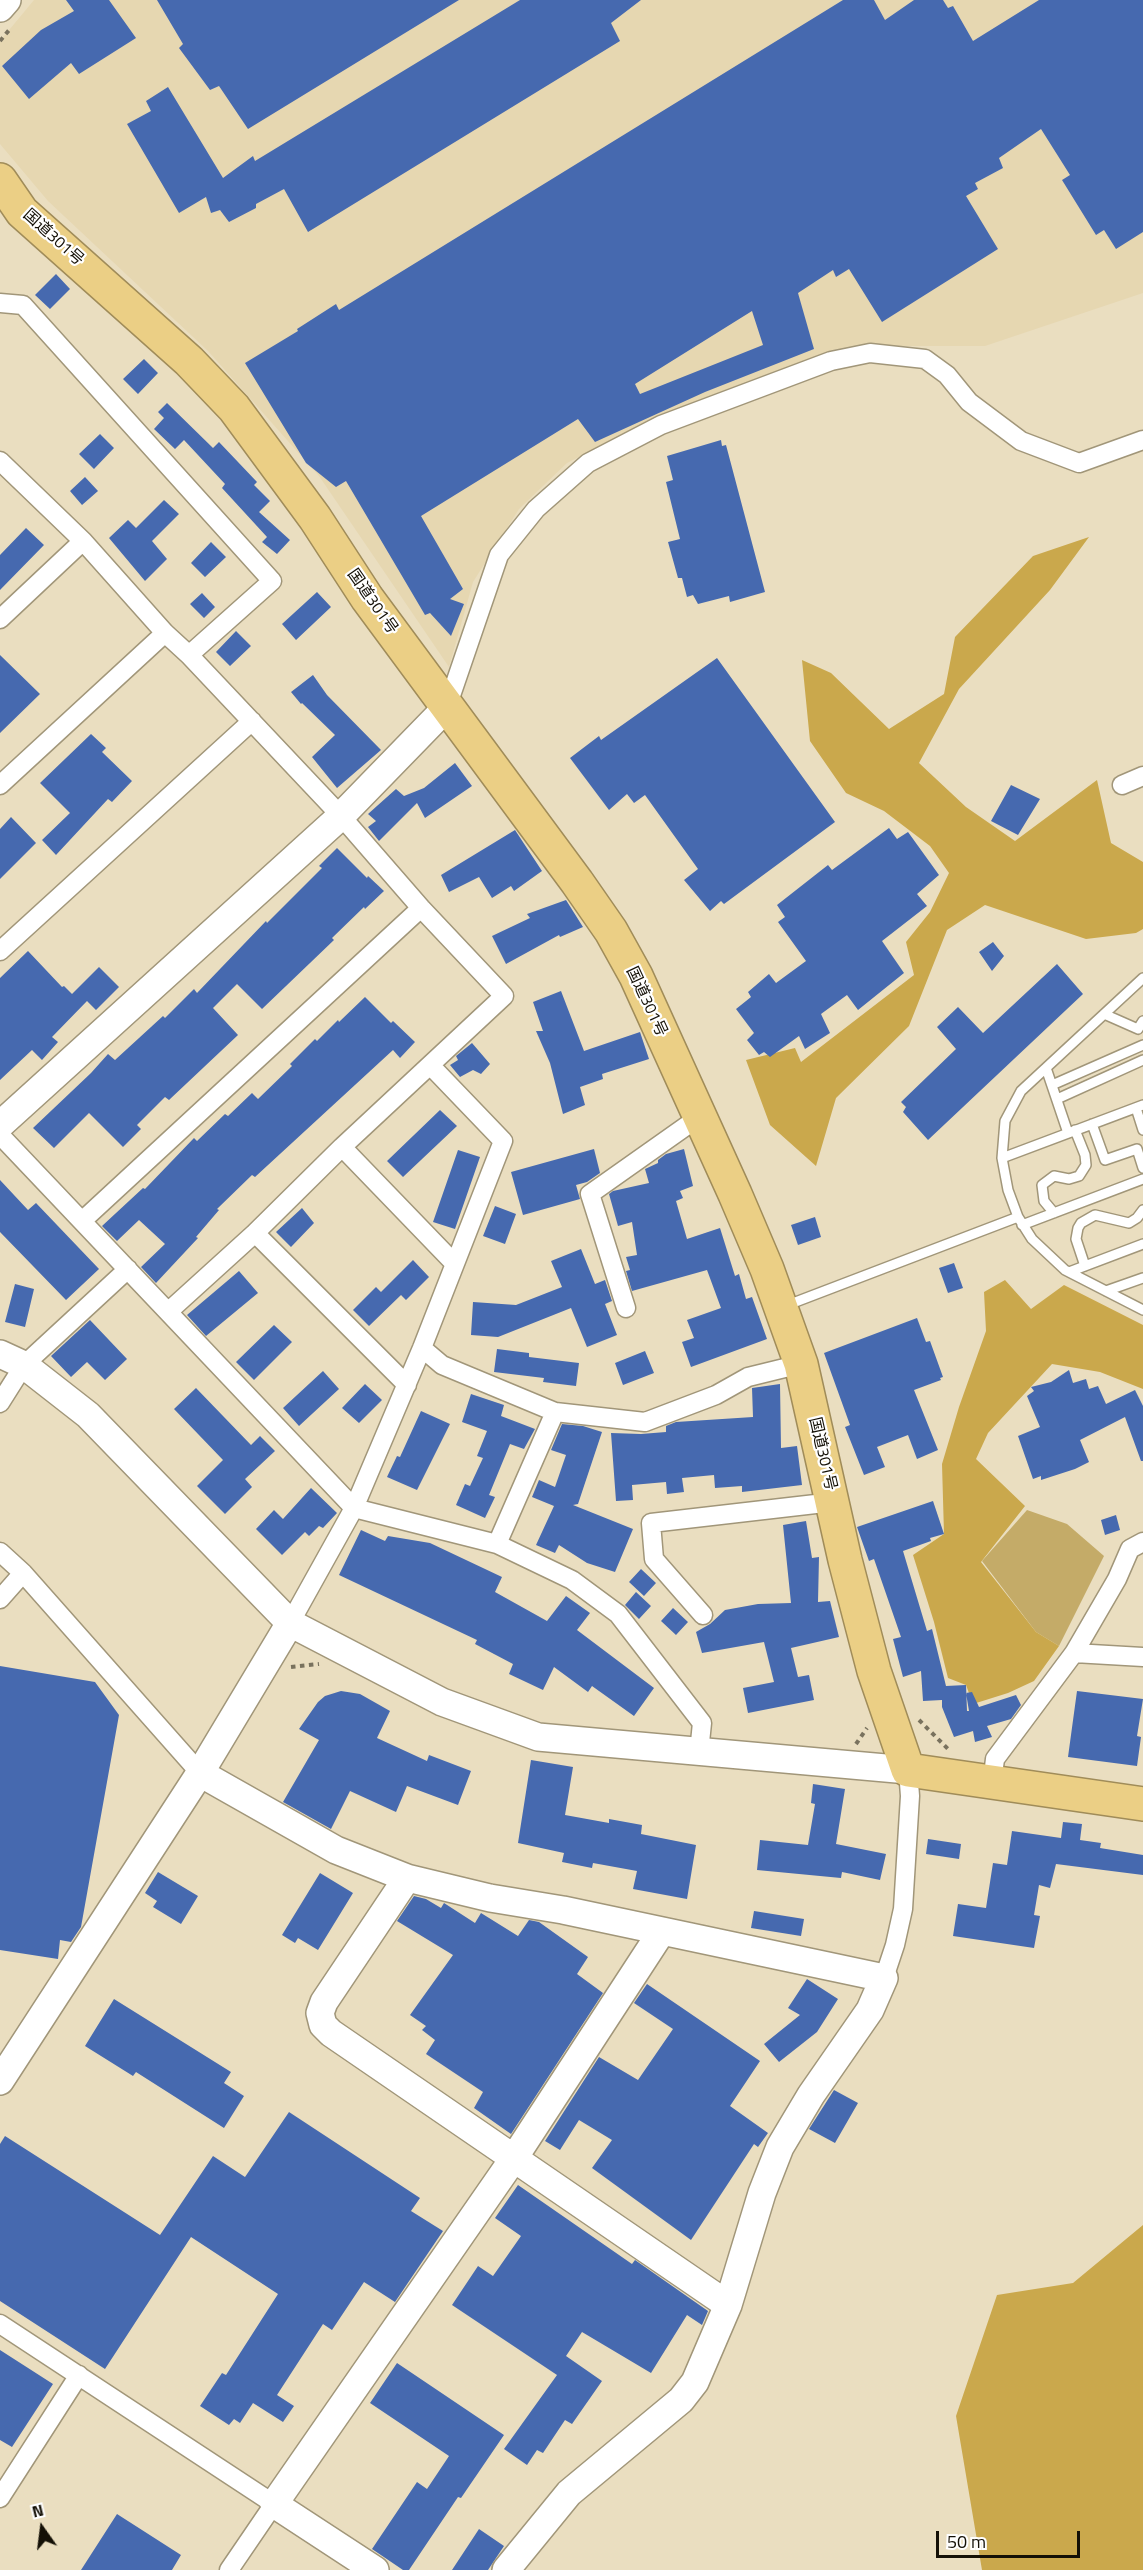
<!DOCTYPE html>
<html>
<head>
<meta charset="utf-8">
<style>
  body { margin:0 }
  #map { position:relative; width:1143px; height:2570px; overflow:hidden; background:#eadec0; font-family:"Titillium Web",sans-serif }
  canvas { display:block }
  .north { position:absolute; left:12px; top:2498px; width:60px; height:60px; -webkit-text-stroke:4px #fff; paint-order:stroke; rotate:346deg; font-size:16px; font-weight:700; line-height:24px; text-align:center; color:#141006 }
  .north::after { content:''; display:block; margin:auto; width:21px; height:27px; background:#141006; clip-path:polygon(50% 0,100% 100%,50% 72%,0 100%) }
  .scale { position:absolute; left:936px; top:2531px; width:144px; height:27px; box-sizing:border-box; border:3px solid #141006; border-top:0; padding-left:8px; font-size:18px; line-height:21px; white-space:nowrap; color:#141006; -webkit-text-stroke:4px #fff; paint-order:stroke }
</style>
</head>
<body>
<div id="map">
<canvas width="1143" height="2570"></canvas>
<div class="north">N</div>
<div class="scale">50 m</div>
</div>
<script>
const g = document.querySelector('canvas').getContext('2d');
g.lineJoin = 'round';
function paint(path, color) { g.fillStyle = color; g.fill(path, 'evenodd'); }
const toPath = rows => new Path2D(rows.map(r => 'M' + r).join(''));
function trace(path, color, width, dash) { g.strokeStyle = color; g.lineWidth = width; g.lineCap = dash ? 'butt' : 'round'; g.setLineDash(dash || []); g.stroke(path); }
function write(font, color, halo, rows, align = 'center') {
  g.font = font + ' "Titillium Web","Noto Sans JP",sans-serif'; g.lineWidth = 4.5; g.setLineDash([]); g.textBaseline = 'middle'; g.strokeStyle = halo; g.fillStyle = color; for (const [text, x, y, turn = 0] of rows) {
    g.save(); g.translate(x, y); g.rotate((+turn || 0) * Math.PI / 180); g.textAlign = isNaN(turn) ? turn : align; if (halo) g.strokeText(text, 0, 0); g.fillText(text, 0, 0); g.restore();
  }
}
paint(toPath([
  [34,0,1143,0,1143,293,985,346,853,346,654,419,567,463,519,509,473,582,449,667,319,476,208,351,48,201,0,144,0,41]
]), '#e6d7b1');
paint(toPath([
  [1027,1510,1067,1524,1104,1556,1059,1646,1036,1632,982,1561]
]), '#c4ab68');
paint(toPath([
  [1089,537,1050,590,959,689,919,763,966,807,1015,841,1097,780,1111,843,1143,862,1143,929,1136,933,1086,939,985,905,947,930,909,1026,836,1098,816,1166,770,1125,746,1060,795,1048,801,1062,914,975,906,942,930,912,949,873,930,846,884,811,846,793,810,741,802,660,831,673,889,729,944,694,955,637,1033,556],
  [1005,1280,1031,1309,1064,1285,1143,1325,1143,1389,1100,1372,1052,1364,988,1433,976,1459,1025,1506,981,1562,1036,1632,1059,1646,1034,1681,1008,1693,973,1704,966,1685,948,1678,934,1622,913,1555,944,1534,942,1464,959,1407,986,1331,984,1292],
  [1143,2225,1143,2570,982,2570,956,2416,997,2295,1073,2283]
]), '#caa84c');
paint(toPath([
  [66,0,109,0,136,38,79,74,71,63,29,99,2,66,41,30,74,11],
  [157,0,459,0,248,129,219,86,210,90,179,48,183,44],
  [520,0,641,0,611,23,620,41,308,232,284,189,256,204,256,208,229,222,220,210,211,213,206,197,179,213,127,124,151,111,146,101,168,87,223,178,253,156,255,161],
  [843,0,874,0,885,20,914,0,943,0,948,8,953,6,973,41,1039,0,1143,0,1143,232,1116,249,1104,230,1096,235,1062,180,1070,175,1041,129,999,158,1003,168,975,183,978,189,966,196,998,249,882,322,849,269,836,277,833,270,798,293,814,349,705,392,595,442,578,419,421,516,463,589,450,599,464,604,451,636,430,613,425,615,346,481,336,487,306,463,245,363,298,331,297,329,336,304,339,310],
  [752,311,763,345,640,394,635,384],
  [56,274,70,289,50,309,35,295],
  [144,359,158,373,138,394,123,379],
  [167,403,213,448,219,442,257,482,254,485,270,501,259,512,290,540,277,554,262,542,267,537,222,488,225,484,184,440,175,449,154,429,164,418,158,412],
  [100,434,114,448,94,469,79,454],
  [721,440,722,446,726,445,765,592,730,602,729,596,698,604,693,595,687,597,682,578,678,578,668,542,680,539,666,482,673,480,667,456],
  [85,477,98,491,82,505,70,491],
  [164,500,179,514,152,541,167,559,145,581,109,538,128,520,136,528],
  [26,528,44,545,0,590,0,555],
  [211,542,226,557,205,577,191,563],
  [317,592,331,607,296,640,282,624],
  [202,593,215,607,204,618,190,604],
  [236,631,251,646,230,666,216,652],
  [0,655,40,694,0,733],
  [717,658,835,822,724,904,721,901,710,911,684,880,698,869,645,795,634,803,627,794,609,810,570,758,599,736,601,740],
  [313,675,327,695,381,750,337,788,312,757,335,735,302,703,301,704,291,692],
  [91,734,106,748,102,752,132,781,112,802,108,799,56,855,42,840,70,813,40,783],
  [455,763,472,786,425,818,417,803,379,841,368,827,376,821,368,814,396,789,404,796,424,788],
  [1011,785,1040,799,1018,835,991,821],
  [11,817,36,843,0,879,0,829],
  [889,828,897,839,908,832,939,875,917,894,927,906,882,941,904,973,858,1010,847,995,821,1014,830,1033,805,1049,799,1036,770,1057,764,1052,759,1055,747,1040,754,1033,736,1009,751,997,748,992,769,974,776,983,806,961,778,922,785,917,777,905,828,865,832,870],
  [515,830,542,871,514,891,511,886,492,898,479,877,449,892,441,875],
  [337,848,367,878,368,876,384,891,365,909,364,907,332,938,334,940,262,1009,237,984,213,1008,238,1035,169,1100,165,1097,137,1125,141,1129,123,1147,89,1113,54,1148,33,1128,91,1073,108,1054,115,1060,163,1016,165,1018,194,989,197,993,266,921,267,923,322,868,319,866],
  [566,900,583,927,560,937,559,935,506,964,492,936,530,918,527,914],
  [993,942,1004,956,992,971,979,952],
  [28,951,62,987,64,986,72,994,99,967,119,987,96,1010,87,1001,52,1037,58,1042,42,1060,32,1050,0,1080,0,978],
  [1057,964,1083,994,928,1140,903,1112,906,1107,901,1102,956,1049,937,1027,958,1007,983,1033],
  [561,991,584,1051,640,1032,649,1059,602,1074,603,1079,580,1087,585,1105,563,1114,550,1063,536,1031,543,1031,533,1002],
  [365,997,391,1023,393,1021,415,1042,400,1058,393,1050,255,1177,252,1175,217,1209,219,1210,196,1237,198,1238,156,1283,141,1267,165,1244,139,1220,117,1241,102,1226,143,1188,145,1189,194,1138,197,1141,225,1114,228,1116,252,1093,258,1099,292,1066,290,1064,315,1039,317,1041,338,1020,339,1022],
  [472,1043,490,1064,481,1074,473,1070,460,1077,450,1065,458,1060,456,1056],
  [440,1110,457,1126,403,1177,387,1161],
  [594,1149,600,1173,587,1182,576,1185,580,1199,523,1215,511,1172],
  [684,1149,693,1186,680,1191,683,1198,676,1201,687,1239,720,1228,735,1276,739,1274,746,1299,752,1297,767,1339,691,1367,682,1342,694,1338,687,1320,721,1308,707,1270,632,1291,626,1271,630,1270,626,1257,637,1255,632,1222,618,1226,609,1194,613,1191,649,1183,645,1169,658,1163,658,1160,666,1154],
  [458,1150,480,1157,455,1229,433,1222],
  [0,1180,28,1210,36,1203,99,1269,66,1300,0,1232],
  [495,1206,516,1214,505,1244,483,1236],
  [302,1208,314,1223,291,1247,276,1232],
  [815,1217,821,1237,798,1245,791,1225],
  [581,1249,595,1284,605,1280,612,1301,605,1304,617,1335,587,1347,571,1308,498,1337,471,1335,473,1302,516,1305,562,1287,551,1261],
  [413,1260,429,1277,406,1300,401,1295,369,1326,353,1310,376,1287,381,1292],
  [954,1263,963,1288,948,1293,939,1268],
  [239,1271,258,1293,206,1336,187,1315],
  [15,1284,34,1289,25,1327,5,1322],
  [917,1318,926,1342,930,1341,943,1377,940,1378,941,1380,914,1390,938,1450,917,1459,908,1435,877,1447,885,1467,864,1475,845,1427,850,1425,824,1353],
  [90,1320,127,1359,105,1380,87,1362,71,1377,51,1356],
  [274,1325,292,1342,254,1380,236,1362],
  [497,1349,529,1353,529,1357,579,1363,576,1386,543,1382,544,1378,494,1372],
  [645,1351,654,1373,623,1385,615,1363],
  [1069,1370,1073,1383,1086,1379,1089,1389,1098,1386,1106,1404,1135,1390,1143,1406,1143,1461,1141,1461,1125,1417,1080,1440,1089,1462,1075,1469,1041,1480,1041,1476,1033,1479,1018,1436,1040,1427,1027,1396,1034,1391,1031,1387,1051,1382],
  [323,1371,339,1389,299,1426,283,1408],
  [365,1384,382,1400,359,1423,342,1408],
  [780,1384,781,1448,797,1446,802,1485,742,1492,742,1486,715,1488,714,1475,682,1478,684,1492,667,1494,666,1482,632,1485,633,1500,616,1501,611,1433,641,1434,666,1432,666,1426,676,1422,753,1417,752,1388],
  [196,1388,251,1445,260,1436,275,1451,245,1479,252,1487,225,1514,197,1486,223,1460,174,1409],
  [471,1394,504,1405,501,1416,535,1429,524,1449,510,1444,489,1495,495,1497,485,1518,456,1505,465,1484,470,1486,483,1458,477,1456,487,1431,462,1422],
  [421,1411,450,1424,417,1490,387,1477,397,1456,400,1457],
  [562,1424,583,1426,602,1432,578,1504,573,1505,633,1529,615,1572,587,1563,559,1545,555,1553,536,1545,554,1506,532,1497,539,1480,555,1487,566,1455,551,1450],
  [311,1488,337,1513,323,1528,319,1526,309,1536,305,1532,282,1555,256,1529,274,1510,283,1519],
  [933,1501,944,1534,930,1538,931,1541,903,1551,927,1631,932,1629,946,1686,966,1685,967,1711,969,1711,966,1693,972,1692,979,1707,1016,1695,1021,1705,1011,1719,987,1726,992,1737,975,1742,973,1731,954,1737,942,1707,942,1700,923,1701,921,1671,903,1677,893,1639,901,1637,874,1559,869,1561,857,1527],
  [1116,1515,1120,1530,1105,1535,1101,1520],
  [806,1521,812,1558,819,1557,818,1602,830,1601,839,1637,791,1648,798,1677,809,1675,814,1700,748,1713,743,1688,774,1682,764,1642,702,1653,696,1632,710,1624,725,1610,758,1604,791,1603,783,1525],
  [361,1530,385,1541,388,1536,430,1543,502,1577,495,1592,547,1621,566,1596,590,1613,577,1630,654,1688,634,1716,592,1686,588,1692,554,1667,543,1690,509,1674,513,1664,475,1644,477,1640,339,1575],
  [641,1569,656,1583,644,1596,629,1582],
  [636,1592,651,1606,639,1619,625,1605],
  [673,1608,688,1622,676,1635,661,1621],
  [0,1666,95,1682,119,1715,81,1927,71,1942,60,1940,58,1959,0,1950],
  [341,1691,360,1694,390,1711,377,1738,427,1761,429,1755,471,1771,458,1805,407,1786,396,1812,350,1791,331,1829,283,1802,319,1740,299,1729,318,1702,325,1696],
  [1077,1691,1143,1699,1137,1736,1141,1737,1137,1766,1068,1757],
  [531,1760,573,1767,565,1815,609,1823,609,1819,642,1825,641,1834,696,1845,687,1899,633,1889,637,1871,593,1863,592,1868,562,1862,564,1853,518,1843],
  [813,1784,845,1789,836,1844,886,1854,880,1880,842,1872,841,1878,757,1870,760,1840,808,1845,815,1804,811,1803],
  [1063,1822,1082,1824,1080,1840,1101,1843,1100,1848,1143,1855,1143,1875,1056,1864,1050,1888,1039,1885,1034,1915,1040,1916,1034,1948,953,1936,958,1904,986,1908,993,1863,1007,1865,1012,1831,1061,1838],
  [928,1839,961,1844,959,1859,926,1854],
  [158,1872,198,1896,181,1924,153,1907,157,1901,145,1893],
  [320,1873,353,1893,318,1950,298,1938,295,1943,282,1935],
  [414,1896,426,1899,441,1908,444,1903,475,1923,481,1913,518,1936,529,1920,539,1922,588,1957,577,1974,603,1993,511,2134,474,2108,483,2092,426,2054,435,2040,422,2030,426,2026,410,2015,453,1955,397,1921],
  [754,1911,804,1919,801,1936,751,1928],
  [807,1979,838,1999,817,2032,779,2062,764,2044,800,2015,788,2008],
  [647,1984,760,2061,730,2106,768,2133,758,2147,754,2144,691,2240,592,2168,612,2140,579,2120,560,2150,545,2141,599,2057,638,2080,673,2029,634,2003],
  [114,1999,231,2072,224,2083,244,2096,224,2128,136,2072,133,2076,85,2046],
  [834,2090,858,2103,835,2143,809,2129],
  [289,2112,420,2198,411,2211,443,2231,395,2302,364,2282,332,2330,323,2324,277,2395,294,2406,283,2422,253,2403,240,2423,234,2419,229,2425,200,2406,222,2373,226,2375,278,2294,191,2237,105,2369,0,2301,0,2144,5,2136,160,2235,213,2156,245,2177],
  [518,2185,632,2264,635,2260,708,2311,702,2325,687,2315,651,2373,582,2332,566,2356,602,2381,572,2424,565,2420,543,2453,537,2450,527,2465,504,2449,557,2375,452,2305,478,2266,493,2276,521,2236,495,2218],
  [0,2350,53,2384,12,2447,0,2440],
  [397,2363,504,2435,461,2498,458,2497,409,2570,403,2570,372,2549,417,2482,427,2489,449,2456,370,2403],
  [117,2514,181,2555,172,2570,81,2570],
  [479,2529,504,2546,488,2570,452,2570]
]), '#4669af');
const lane = toPath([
  [1143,978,1021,1091,1005,1121,1002,1158,1008,1190,1018,1217,1032,1239,1065,1270,1143,1310],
  [1104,1014,1138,1029,1143,1021],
  [1046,1068,1068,1133],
  [1052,1085,1143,1045],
  [1057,1099,1143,1060],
  [1136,1108,1143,1130],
  [1092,1124,1105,1160,1137,1149,1143,1168],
  [1002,1158,1143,1105],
  [1054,1213,1044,1201,1042,1185,1054,1176,1069,1179,1079,1176,1086,1165,1085,1155,1075,1130],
  [1022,1225,1143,1179],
  [1085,1266,1076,1239,1078,1228,1081,1223,1095,1215,1129,1223,1137,1218,1143,1210],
  [1069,1272,1143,1244],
  [1106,1291,1143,1278],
  [785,1306,1018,1217]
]);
const street = toPath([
  [0,303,23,305,272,581,189,655],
  [0,461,83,541,165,633,189,655,341,816,421,908,504,996,342,1147,255,1233,169,1311],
  [0,619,83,541],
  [447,707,499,555,536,509,588,463,661,425,831,361,870,353,925,359,947,375,969,402,1021,441,1079,463,1143,440],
  [0,785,165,633],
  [1122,785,1143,776],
  [0,951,252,721],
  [0,1135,354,1508,497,1544,572,1580,618,1614,702,1723,699,1752],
  [342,1147,454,1263],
  [82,1221,421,908],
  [255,1233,407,1385],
  [626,1308,590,1194,699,1117],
  [422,1348,442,1365,555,1412,645,1422,716,1395,748,1377,801,1364],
  [0,1403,24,1365,128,1269],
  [497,1544,555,1412],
  [0,1552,23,1573,200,1773],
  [0,1599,23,1573],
  [703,1615,654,1559,651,1523,833,1502],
  [290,1623,354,1508,422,1348,503,1141,431,1066],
  [1074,1653,1143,1657],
  [992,1783,995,1759,1074,1653,1117,1579,1130,1549,1143,1542],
  [884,1978,895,1945,903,1909,910,1796,908,1770],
  [0,2324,274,2504,229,2570],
  [0,2498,79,2375]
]);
const secondary = toPath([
  [0,8,7,0],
  [0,1125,341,816,447,707],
  [0,1354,24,1365,88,1415,290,1623,442,1702,538,1737,908,1770],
  [200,1773,336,1850,407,1878,490,1898,563,1910,884,1978,870,2010,811,2095,780,2147,762,2193,728,2305,695,2382,681,2400,569,2493,506,2570],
  [407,1878,324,2002,320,2013,323,2025,331,2033,728,2305],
  [0,2081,200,1773,290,1623],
  [375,2570,274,2504,514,2158,662,1931]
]);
const highway = toPath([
  [0,180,22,212,189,361,234,408,315,518,367,598,577,882,611,931,636,976,735,1194,767,1269,801,1364,845,1560,874,1671,908,1770,1143,1804]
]);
trace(lane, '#a19679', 12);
trace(street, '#a19679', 21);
trace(secondary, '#a19679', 30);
trace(highway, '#a08c59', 36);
trace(toPath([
  [0,41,10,29],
  [291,1667,319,1664],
  [919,1720,950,1751],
  [856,1744,867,1728]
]), '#79725e', 4, [4.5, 4.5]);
trace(lane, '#fff', 9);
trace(street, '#fff', 18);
trace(secondary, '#fff', 27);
trace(highway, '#ebcf85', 33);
write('16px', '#141006', '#fff', [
  ["国道301号",53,238,42],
  ["国道301号",372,602,55],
  ["国道301号",646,1002,65],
  ["国道301号",822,1454,77]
]);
</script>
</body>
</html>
